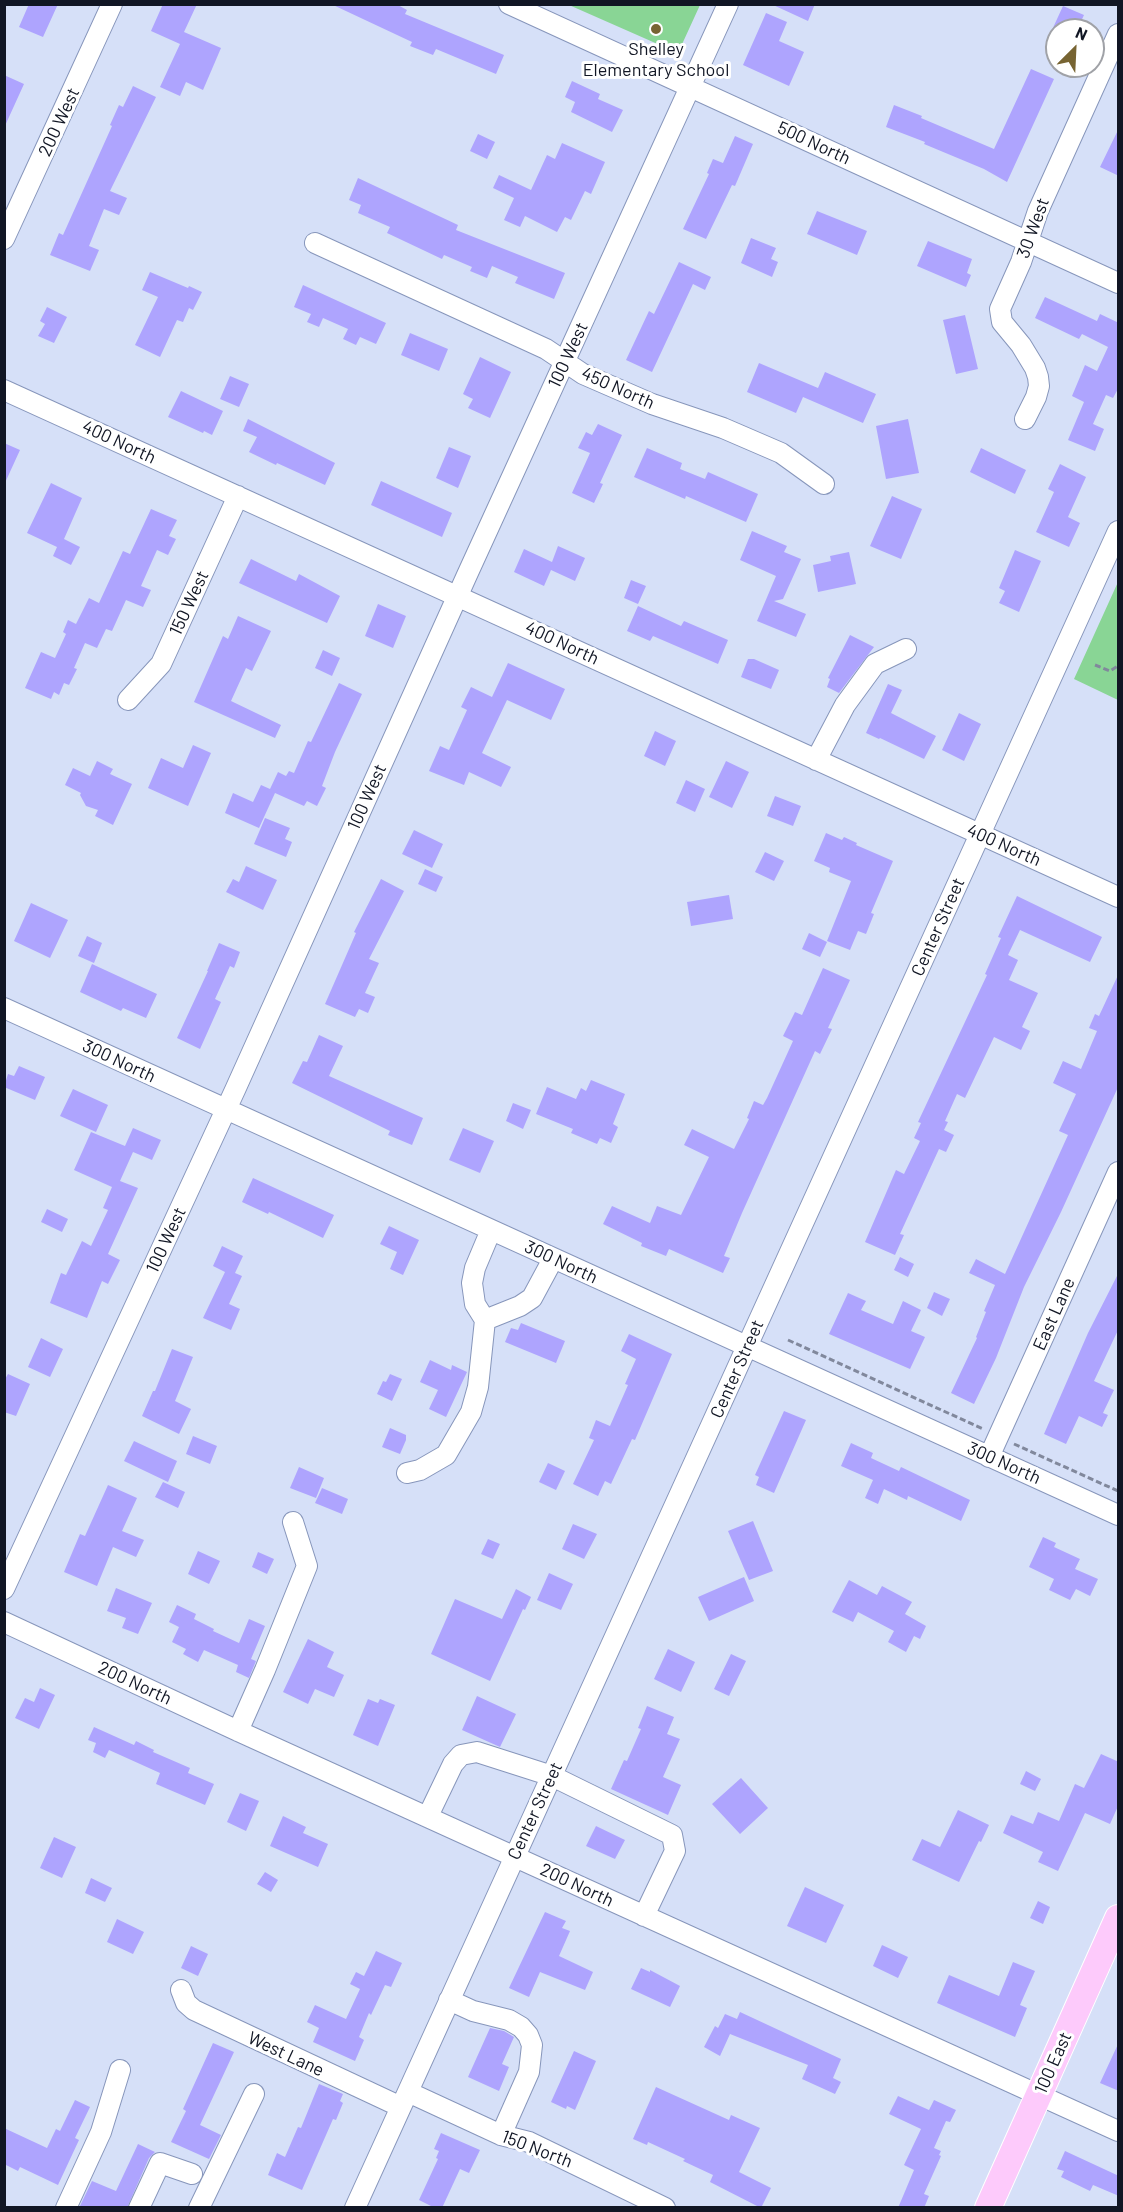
<!DOCTYPE html>
<html>
<head>
<meta charset="utf-8">
<style>
  body { margin:0 }
  #map { position:relative; width:1123px; height:2212px; overflow:hidden; background:#d6e0f8; font-family:Barlow,sans-serif }
  canvas { display:block }
  .frame { position:absolute; inset:0; border:6px solid #111624; pointer-events:none }
  .north { position:absolute; left:1045px; top:18px; width:60px; height:60px; box-sizing:border-box; background:#fff; border:2px solid #a0a2a7; border-radius:50%; rotate:24deg; font-size:16px; font-weight:700; line-height:24px; text-align:center; color:#111624 }
  .north::after { content:''; display:block; margin:auto; width:21px; height:27px; background:#776432; clip-path:polygon(50% 0,100% 100%,50% 72%,0 100%) }
</style>
</head>
<body>
<div id="map">
<canvas width="1123" height="2212"></canvas>
<div class="frame"></div>
<div class="north">N</div>
</div>
<script>
const g = document.querySelector('canvas').getContext('2d');
g.lineJoin = 'round';
function paint(path, color) { g.fillStyle = color; g.fill(path, 'evenodd'); }
const toPath = rows => new Path2D(rows.map(r => 'M' + r).join(''));
function trace(path, color, width, dash) { g.strokeStyle = color; g.lineWidth = width; g.lineCap = dash ? 'butt' : 'round'; g.setLineDash(dash || []); g.stroke(path); }
function write(font, color, halo, rows, align = 'center') {
  g.font = font + ' Barlow,sans-serif'; g.lineWidth = 6; g.setLineDash([]); g.textBaseline = 'middle'; g.strokeStyle = halo; g.fillStyle = color; for (const [text, x, y, turn = 0] of rows) {
    g.save(); g.translate(x, y); g.rotate((+turn || 0) * Math.PI / 180); g.textAlign = isNaN(turn) ? turn : align; if (halo) g.strokeText(text, 0, 0); g.fillText(text, 0, 0); g.restore();
  }
}
paint(toPath([
  [569,5,700,4,700,5,678,53],
  [1118,582,1118,700,1074,679]
]), '#89d595');
paint(toPath([
  [29,4,58,4,43,37,19,27],
  [163,4,197,4,184,32,221,48,203,90,186,82,180,96,160,87,180,44,151,31],
  [331,4,396,4,407,10,405,14,504,55,496,74,436,49,433,55,410,46,412,42],
  [771,4,815,4,808,21],
  [1063,6,1084,15,1077,30,1052,30],
  [766,13,787,22,779,41,804,52,789,86,743,65],
  [1031,69,1054,79,1007,182,984,169,924,144,925,142,886,127,894,105,922,116,921,118,994,149],
  [4,75,24,84,4,128],
  [572,81,600,94,598,99,623,110,612,132,571,112,575,102,565,97],
  [133,86,156,97,110,191,127,198,119,215,104,209,89,246,99,250,90,271,50,255,59,233,63,235,112,126,110,125,119,105,123,107],
  [1119,128,1119,176,1100,167],
  [478,134,495,142,487,159,470,151],
  [735,136,753,144,735,186,732,185,706,239,683,229,709,174,707,173,713,159,723,163],
  [562,143,605,162,591,194,585,191,571,220,565,217,557,232,525,216,520,227,504,220,514,198,493,188,499,175,531,190,547,155,555,159],
  [358,178,458,225,456,230,565,273,554,299,515,283,518,277,492,266,487,278,470,271,472,267,444,255,442,259,387,233,390,227,358,213,361,205,349,200],
  [817,211,867,231,857,255,807,234],
  [751,238,776,248,771,259,778,262,772,277,741,263],
  [928,241,972,259,967,273,971,275,966,287,917,266],
  [679,262,711,277,705,290,693,284,652,372,626,360,649,311,654,314],
  [150,272,188,288,189,286,202,292,193,310,189,308,183,322,177,320,160,357,135,345,158,297,142,290],
  [303,285,386,323,376,344,360,337,356,345,343,339,348,329,323,318,319,327,307,322,311,314,294,307],
  [1045,297,1097,321,1100,314,1119,323,1119,387,1113,398,1106,395,1093,424,1104,429,1095,451,1068,440,1084,402,1072,396,1085,365,1097,371,1108,347,1082,334,1079,339,1035,318],
  [47,307,67,317,54,343,38,336,45,324,40,321],
  [965,315,978,369,956,374,943,320],
  [410,333,448,349,439,371,401,355],
  [480,357,511,372,490,418,468,408,473,399,463,394],
  [759,363,818,388,825,372,876,394,863,423,803,397,796,413,747,392],
  [230,376,249,384,239,407,220,399],
  [181,391,223,411,212,435,204,431,203,433,168,417],
  [248,419,335,463,325,485,277,463,276,465,249,452,257,437,243,431],
  [908,419,919,473,886,479,876,426],
  [598,424,622,435,600,483,603,484,594,503,572,493,590,453,578,448,586,432,592,435],
  [4,443,20,450,4,485],
  [449,447,471,456,458,488,436,478],
  [647,448,682,463,680,469,705,479,708,472,758,494,746,522,686,496,685,499,634,477],
  [981,448,1026,470,1015,494,970,472],
  [1060,464,1086,477,1068,517,1080,523,1069,547,1036,532,1054,492,1048,489],
  [381,481,452,513,442,537,371,505],
  [51,483,82,498,64,539,80,547,71,565,53,556,57,547,27,533],
  [892,496,922,509,901,559,870,546],
  [151,509,177,520,169,536,176,539,168,555,157,550,141,586,151,590,143,607,126,600,112,631,106,629,97,648,85,643,74,668,77,669,69,685,64,683,59,695,54,692,51,699,25,688,41,652,55,658,66,634,63,632,68,620,76,624,89,598,99,603,123,551,130,554],
  [752,531,787,546,784,552,801,559,783,599,774,601,806,614,796,637,757,621,776,576,740,560],
  [558,546,585,558,575,581,551,570,544,586,514,572,524,549,552,562],
  [1015,550,1041,561,1019,612,999,603,1005,591,999,588],
  [849,552,856,584,818,592,813,565,831,561,830,556],
  [251,559,296,581,299,574,340,596,327,623,239,583],
  [631,580,646,586,638,604,624,598],
  [378,604,406,616,393,648,365,636],
  [638,606,681,626,684,621,728,640,718,664,653,636,650,641,627,631],
  [238,616,271,631,252,671,246,668,231,701,281,725,275,738,194,702,223,636,228,639],
  [850,635,874,647,839,693,827,687,830,679,828,678],
  [323,650,340,658,332,676,315,668],
  [748,659,754,659,779,670,771,689,741,677],
  [508,663,565,689,551,720,507,700,482,753,511,767,501,787,469,772,464,785,429,771,440,746,449,750,467,710,461,707,471,687,492,697],
  [339,683,362,694,335,752,322,786,326,788,317,806,307,801,304,806,275,793,259,828,225,813,233,793,253,802,261,785,270,789,278,772,286,776,289,771,294,773,308,741,311,742],
  [888,684,902,690,891,713,936,736,924,759,880,738,879,739,866,733],
  [959,713,981,724,964,761,942,750],
  [655,731,676,741,665,766,644,756],
  [193,745,211,753,188,806,148,788,161,758,183,768],
  [97,761,113,769,110,774,132,784,113,825,95,816,98,810,86,806,80,795,81,793,65,785,73,768,90,776],
  [726,761,749,772,732,808,709,797],
  [686,780,705,789,695,812,676,803],
  [775,796,801,806,793,826,767,816],
  [265,818,290,828,285,839,292,842,286,857,254,844],
  [414,830,443,844,432,868,402,854],
  [826,833,842,840,844,837,857,843,856,845,893,861,871,913,874,914,866,934,858,931,850,950,827,941,851,881,829,872,830,868,814,861],
  [765,852,784,861,774,881,755,872],
  [246,866,277,880,263,910,226,892,233,879,239,882],
  [425,869,443,877,436,892,418,884],
  [381,879,404,891,369,959,379,963,365,993,375,997,368,1013,359,1009,355,1017,325,1004,356,933,354,932],
  [729,895,733,919,691,926,687,902],
  [1017,896,1102,937,1090,962,1020,930,1008,955,1018,960,1009,980,1038,993,1022,1027,1030,1031,1021,1050,994,1037,965,1098,957,1094,945,1121,948,1122,944,1130,954,1135,946,1152,939,1149,900,1234,904,1235,895,1255,865,1242,896,1170,904,1174,920,1141,914,1138,921,1123,918,1122,987,975,985,974,1001,938,998,937],
  [31,903,68,920,50,958,14,941],
  [809,933,827,942,820,957,802,949],
  [87,936,102,943,94,963,78,956],
  [219,943,240,952,234,968,230,966,215,999,221,1002,200,1049,177,1038,208,971,207,971],
  [92,964,157,994,146,1018,123,1008,121,1011,80,992],
  [823,968,850,980,828,1028,832,1029,820,1054,815,1051,742,1213,724,1256,730,1258,723,1273,669,1249,666,1256,641,1246,642,1243,603,1224,612,1206,650,1223,657,1206,681,1215,709,1157,684,1145,692,1129,734,1149,749,1119,747,1118,754,1101,763,1105,767,1098,793,1041,783,1036,795,1012,802,1015],
  [1119,973,1119,1085,1061,1212,1024,1287,996,1358,974,1404,951,1393,977,1338,976,1337,986,1312,984,1311,995,1285,969,1273,976,1259,1005,1274,1068,1135,1059,1131,1076,1094,1053,1083,1063,1061,1081,1069,1097,1031,1089,1028,1095,1014,1099,1016],
  [319,1035,343,1046,329,1076,423,1118,412,1145,388,1135,390,1131,292,1083,303,1061,307,1062],
  [19,1066,45,1077,35,1100,4,1087,8,1074,14,1076],
  [591,1080,625,1094,613,1124,618,1127,611,1143,600,1138,597,1144,571,1133,573,1129,536,1114,547,1087,576,1099,581,1088,586,1091],
  [73,1089,108,1105,96,1132,60,1116],
  [513,1103,531,1110,523,1129,506,1121],
  [133,1128,161,1140,152,1160,133,1152,120,1181,138,1188,108,1254,120,1260,108,1284,102,1281,87,1318,50,1303,61,1273,66,1275,82,1241,91,1246,108,1210,103,1208,112,1187,74,1170,91,1132,125,1146],
  [463,1128,494,1141,480,1173,449,1160],
  [253,1178,334,1215,323,1238,269,1212,268,1214,242,1202],
  [47,1209,68,1219,62,1232,41,1222],
  [389,1226,419,1240,403,1275,390,1269,397,1252,380,1244],
  [222,1246,243,1256,235,1273,242,1276,229,1304,240,1309,231,1330,203,1318,225,1272,213,1266],
  [900,1257,914,1264,908,1277,894,1270],
  [1119,1272,1119,1328,1094,1381,1114,1390,1103,1413,1108,1415,1102,1427,1079,1416,1066,1444,1044,1434,1088,1333],
  [934,1292,950,1299,942,1316,927,1308],
  [848,1293,866,1301,861,1310,893,1324,903,1301,921,1310,911,1331,925,1337,910,1369,829,1334],
  [521,1323,565,1341,556,1363,505,1342,511,1328,518,1330],
  [629,1334,672,1354,635,1440,632,1439,611,1484,605,1481,598,1496,573,1484,594,1440,589,1438,596,1420,610,1426,628,1385,625,1384,636,1359,621,1351],
  [41,1338,63,1349,50,1377,28,1367],
  [172,1349,193,1357,175,1401,191,1409,179,1434,142,1416,153,1391,155,1391],
  [430,1360,451,1370,452,1365,467,1372,446,1417,429,1409,438,1390,420,1382],
  [8,1374,30,1384,16,1416,4,1412,4,1381],
  [390,1374,402,1379,392,1401,377,1394,383,1381,386,1382],
  [784,1411,806,1420,774,1493,756,1485,759,1477,755,1475],
  [390,1428,406,1435,406,1440,400,1454,382,1447],
  [193,1436,217,1446,210,1464,186,1454],
  [134,1441,177,1461,168,1482,124,1461],
  [851,1443,873,1453,871,1458,899,1471,901,1467,970,1500,961,1521,908,1496,907,1500,884,1489,878,1504,865,1498,873,1480,841,1466],
  [548,1463,565,1471,556,1490,539,1482],
  [299,1467,324,1478,316,1498,290,1488],
  [163,1482,185,1492,178,1508,155,1497],
  [108,1485,137,1498,122,1531,144,1540,136,1557,113,1547,97,1586,64,1572,80,1534,85,1536],
  [322,1488,348,1499,342,1514,315,1503],
  [753,1521,773,1571,749,1580,728,1531],
  [573,1524,597,1534,584,1559,562,1549],
  [1043,1537,1056,1543,1054,1547,1080,1559,1075,1569,1098,1579,1090,1596,1076,1589,1070,1600,1049,1590,1054,1579,1029,1567],
  [488,1539,500,1544,493,1559,481,1554],
  [198,1551,220,1561,209,1584,188,1574],
  [258,1552,274,1559,267,1574,252,1567],
  [549,1573,573,1584,561,1610,537,1600],
  [744,1577,754,1601,709,1621,698,1597],
  [849,1580,877,1595,882,1586,912,1602,905,1614,926,1626,920,1639,914,1636,906,1652,888,1642,894,1631,858,1612,853,1622,832,1612],
  [116,1588,152,1603,138,1634,122,1628,126,1618,107,1611],
  [516,1589,531,1597,525,1610,523,1609,490,1681,431,1654,455,1599,502,1619],
  [177,1605,196,1614,194,1619,214,1629,213,1631,239,1643,249,1619,265,1626,251,1659,256,1661,249,1678,236,1672,238,1665,204,1650,198,1662,183,1654,186,1649,172,1642,179,1627,169,1622],
  [308,1639,334,1652,327,1667,344,1675,334,1697,315,1689,308,1704,283,1692],
  [668,1649,695,1662,681,1692,654,1679],
  [731,1654,746,1661,729,1696,714,1689],
  [40,1688,55,1695,39,1729,15,1718,25,1698,34,1702],
  [477,1696,516,1714,500,1747,462,1730],
  [368,1699,378,1703,380,1699,395,1705,378,1746,353,1735],
  [647,1706,674,1717,667,1734,680,1739,663,1777,681,1785,668,1815,611,1789,624,1760,627,1761,641,1729,638,1728],
  [94,1727,134,1745,136,1741,154,1750,153,1752,190,1768,188,1773,214,1784,205,1805,156,1784,160,1773,109,1750,105,1758,93,1752,96,1743,88,1740],
  [1101,1754,1119,1762,1119,1804,1110,1824,1085,1813,1058,1871,1038,1862,1043,1852,1003,1833,1011,1815,1033,1824,1038,1812,1059,1821,1075,1784,1084,1788],
  [1026,1771,1041,1779,1035,1791,1020,1784],
  [741,1778,768,1808,740,1834,712,1804],
  [240,1793,259,1801,246,1831,227,1822],
  [958,1810,989,1825,981,1842,979,1841,959,1882,912,1860,922,1839,940,1847],
  [283,1816,306,1827,303,1833,328,1844,318,1867,270,1846],
  [596,1826,625,1840,615,1859,586,1846],
  [54,1837,76,1847,62,1878,40,1868],
  [265,1872,278,1880,271,1892,257,1884],
  [91,1878,112,1888,105,1902,85,1893],
  [805,1887,844,1905,826,1943,787,1926],
  [1038,1901,1050,1907,1043,1924,1030,1918],
  [545,1912,566,1921,562,1928,570,1931,559,1956,593,1972,585,1990,540,1972,529,1997,509,1988],
  [117,1919,144,1932,133,1954,107,1942],
  [882,1945,908,1957,898,1978,873,1966],
  [191,1946,208,1954,198,1976,181,1968],
  [376,1951,402,1963,391,1987,385,1985,371,2015,369,2013,359,2037,364,2040,355,2061,313,2042,319,2028,307,2022,315,2005,346,2019,360,1989,350,1984,356,1972,364,1976],
  [1013,1962,1035,1971,1020,2005,1027,2008,1015,2037,937,2003,949,1975,999,1996],
  [641,1968,650,1972,650,1970,680,1986,670,2007,631,1989],
  [740,2012,841,2059,833,2078,841,2082,835,2094,802,2079,808,2065,730,2034,720,2056,704,2047,715,2026,718,2028,725,2014,737,2019],
  [490,2028,504,2031,514,2037,502,2064,509,2067,499,2091,468,2077],
  [1119,2042,1119,2091,1100,2083],
  [213,2043,234,2052,200,2125,221,2135,209,2159,171,2142,186,2111,183,2109],
  [574,2051,596,2061,575,2110,567,2106,566,2109,551,2102],
  [319,2084,343,2094,340,2101,343,2103,336,2120,333,2119,302,2190,268,2175,277,2153,285,2157,298,2127,301,2128],
  [656,2087,729,2120,731,2115,760,2128,739,2172,771,2188,761,2208,710,2182,713,2175,683,2161,685,2159,648,2142,647,2145,633,2139],
  [898,2096,929,2110,934,2100,956,2110,950,2122,946,2121,934,2148,941,2151,939,2155,941,2156,924,2194,929,2196,924,2208,898,2208,914,2170,904,2165,921,2129,889,2114],
  [75,2100,90,2107,75,2138,79,2140,58,2185,20,2167,18,2171,4,2164,4,2128,47,2148,56,2129,60,2131],
  [441,2133,480,2150,469,2173,460,2169,442,2208,435,2208,419,2200,438,2159,436,2158,439,2151,434,2149],
  [138,2144,155,2152,149,2158,127,2208,79,2208,92,2181,116,2191],
  [1065,2151,1119,2176,1119,2196,1093,2185,1090,2191,1061,2177,1064,2171,1057,2169]
]), '#aea4fe');
const minor = toPath([
  [509,4,1118,283],
  [4,239,112,4],
  [315,243,546,349,583,374,652,404,723,428,781,453,824,484],
  [4,390,1118,897],
  [1025,419,1036,397,1039,386,1038,377,1035,368,1021,345,1002,322,1000,309,1021,262,1038,211,1118,34],
  [128,700,161,664,238,496],
  [816,760,845,705,875,664,906,649],
  [4,1008,1118,1515],
  [485,1320,520,1306,532,1298,553,1259],
  [989,1457,1118,1172],
  [407,1473,420,1470,446,1455,471,1412,478,1387,485,1320,475,1304,472,1283,475,1268,491,1230],
  [4,1589,235,1090,467,575,728,4],
  [4,1622,238,1731,1118,2131],
  [238,1731,265,1670,307,1566,293,1522],
  [428,1816,453,1764,461,1755,477,1752,552,1776,672,1835,675,1851,644,1916],
  [181,1990,186,2003,194,2010,401,2107],
  [449,2000,473,2011,509,2020,521,2027,528,2035,532,2045,529,2072,501,2135],
  [408,2092,501,2135,529,2142,665,2208],
  [66,2208,101,2132,120,2070],
  [139,2208,160,2163,192,2174],
  [199,2208,254,2094],
  [355,2208,1118,531]
]);
const major = toPath([
  [988,2208,1118,1918]
]);
trace(minor, '#8796bb', 22);
trace(major, '#fff', 28);
trace(toPath([
  [1095,665,1110,671,1118,666],
  [788,1340,983,1429],
  [1014,1444,1118,1491]
]), '#81889c', 3, [6, 3]);
trace(minor, '#fff', 20);
trace(major, '#fdcafb', 26);
for (const [x, y, r, color] of [
  [656,29,6,"#776432"]
]) { const dot = new Path2D(); dot.arc(x, y, r, 0, 2 * Math.PI); g.fillStyle = color; g.fill(dot); trace(dot, '#fff', 2); }
write('18px', '#111624', '#fff', [
  ["Shelley",656,49],
  ["Elementary School",656,70]
]);
write('18px', '#111624', '#fff', [
  ["200 West",59,122,-65],
  ["500 North",814,143,25],
  ["30 West",1033,228,-70],
  ["100 West",568,355,-65],
  ["450 North",618,388,24],
  ["400 North",119,442,25],
  ["150 West",189,603,-65],
  ["400 North",562,643,25],
  ["100 West",367,797,-66],
  ["400 North",1004,845,24],
  ["Center Street",938,927,-66],
  ["300 North",119,1061,25],
  ["100 West",166,1240,-65],
  ["300 North",561,1262,25],
  ["East Lane",1054,1314,-66],
  ["Center Street",737,1369,-66],
  ["300 North",1004,1463,24],
  ["200 North",135,1683,25],
  ["Center Street",535,1811,-65],
  ["200 North",577,1885,25],
  ["West Lane",286,2054,25],
  ["100 East",1053,2063,-66],
  ["150 North",537,2149,21]
]);
</script>
</body>
</html>
